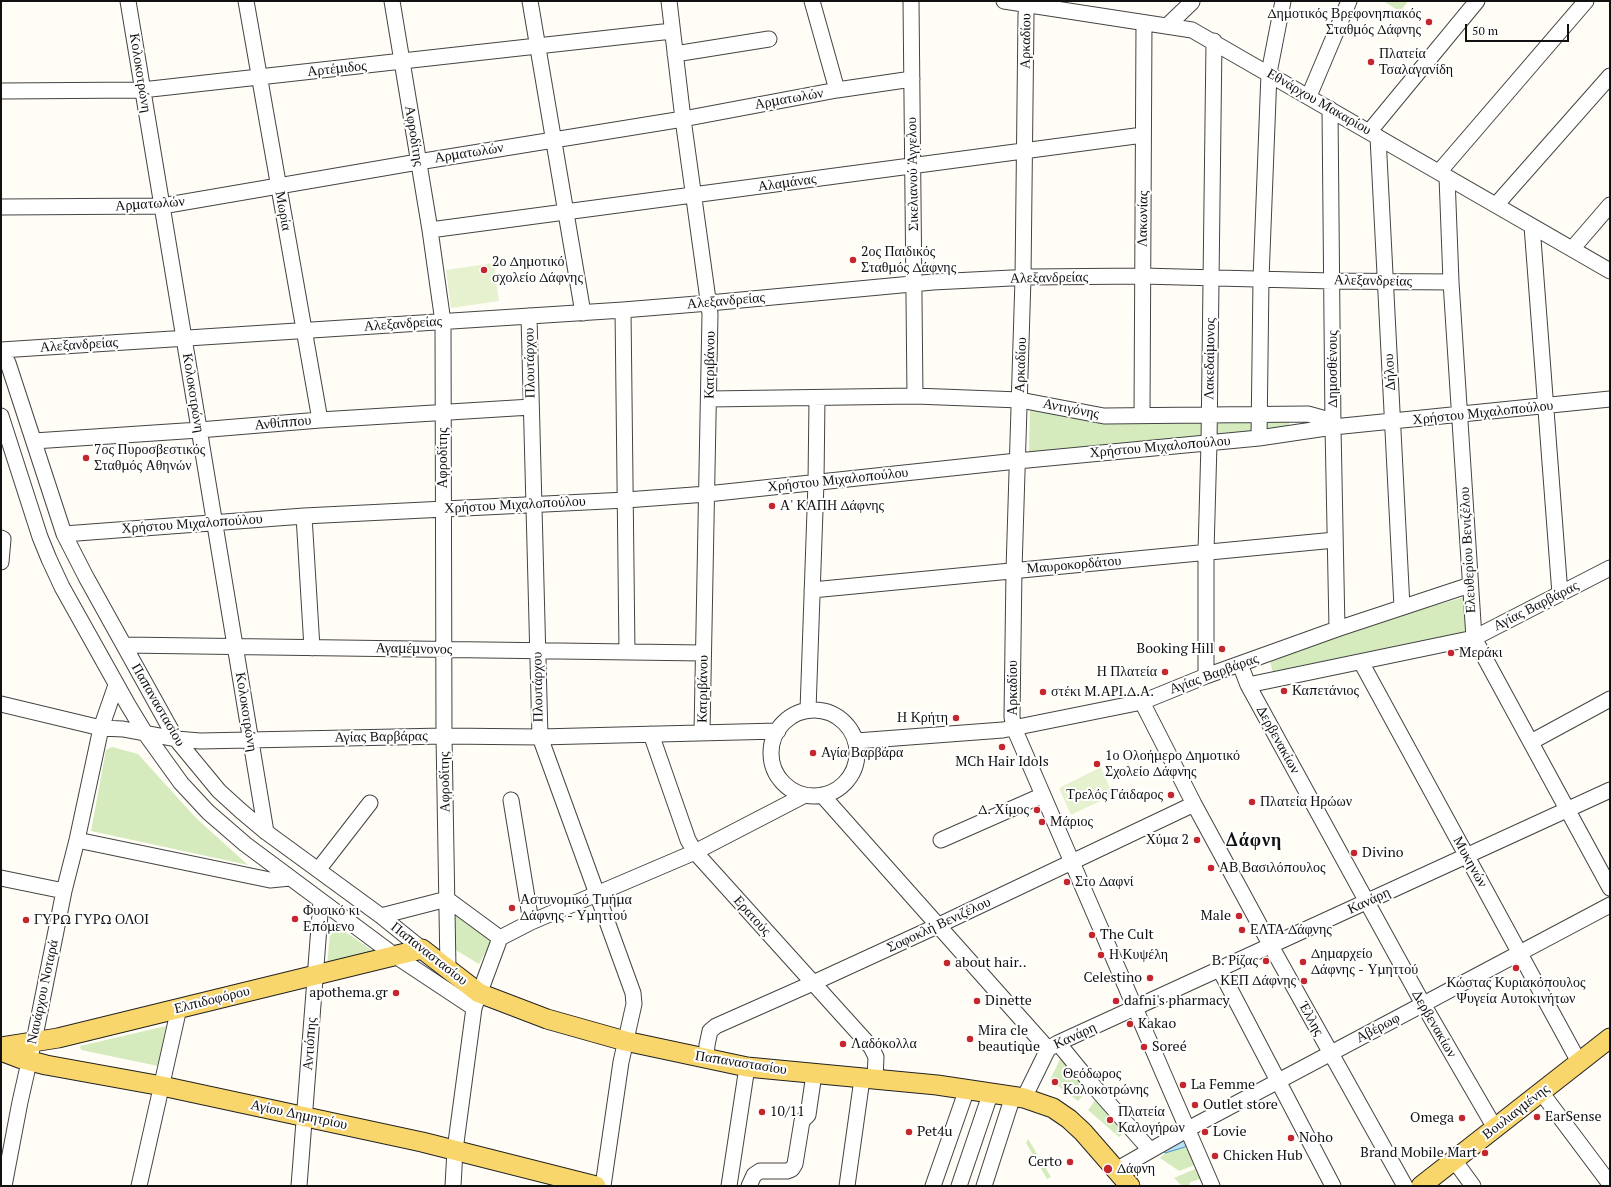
<!DOCTYPE html>
<html>
<head>
<meta charset="utf-8">
<style>
  body { margin:0 }
  #map { position:relative; width:1611px; height:1187px; overflow:hidden; background:#fffdf5; font-family:"PT Serif",serif }
  canvas { display:block }
  .frame { position:absolute; inset:0; border:2px solid #111; pointer-events:none }
  .scale { position:absolute; left:1465px; top:24px; width:104px; height:18px; box-sizing:border-box; border:2px solid #111; border-top:0; padding-left:5px; font-size:12px; line-height:14px; white-space:nowrap; color:#111; -webkit-text-stroke:3px #fff; paint-order:stroke }
</style>
</head>
<body>
<div id="map">
<canvas width="1611" height="1187"></canvas>
<div class="frame"></div>
<div class="scale">50 m</div>
</div>
<script>
const g = document.querySelector('canvas').getContext('2d');
g.lineJoin = 'round';
function paint(path, color) { g.fillStyle = color; g.fill(path, 'evenodd'); }
const toPath = rows => new Path2D(rows.map(r => 'M' + r).join(''));
function trace(path, color, width, dash) { g.strokeStyle = color; g.lineWidth = width; g.lineCap = dash ? 'butt' : 'round'; g.setLineDash(dash || []); g.stroke(path); }
function write(font, color, halo, rows, align = 'center') {
  g.font = font + ' "PT Serif",serif'; g.lineWidth = 4; g.setLineDash([]); g.textBaseline = 'middle'; g.strokeStyle = halo; g.fillStyle = color; for (const [text, x, y, turn = 0] of rows) {
    g.save(); g.translate(x, y); g.rotate((+turn || 0) * Math.PI / 180); g.textAlign = isNaN(turn) ? turn : align; if (halo) g.strokeText(text, 0, 0); g.fillText(text, 0, 0); g.restore();
  }
}
paint(toPath([
  [1384,1,1408,1,1400,12],
  [1030,407,1204,417,1201,438,1029,455],
  [1213,416,1255,416,1254,433,1213,438],
  [1263,416,1289,416,1289,430,1262,433],
  [1465,597,1468,613,1465,634,1273,673,1270,662,1362,626],
  [112,747,138,754,196,818,248,865,91,831,106,750],
  [455,908,494,937,479,964,454,949],
  [331,922,373,951,327,965],
  [166,1026,158,1066,81,1050,80,1046],
  [1063,1053,1091,1086,1078,1101,1050,1080],
  [1097,1098,1127,1131,1119,1137,1088,1110],
  [1028,1139,1051,1177,1047,1179,1026,1143],
  [1185,1147,1200,1163,1179,1171,1160,1158,1166,1152],
  [1202,1166,1207,1177,1190,1182,1189,1186,1182,1186,1174,1178]
]), '#d5ebbd');
paint(toPath([
  [494,263,499,301,451,308,446,270],
  [1101,767,1113,795,1071,815,1059,788]
]), '#e6f2cf');
const water = toPath([
  [1187,1133,1191,1143,1185,1147,1165,1153,1163,1148,1187,1133]
]);
paint(water, '#b9e0f7');
trace(water, '#3f96cf', 1);
const minor = toPath([
  [128,1,266,832],
  [246,1,320,420],
  [392,1,430,230,443,322,444,736,448,969],
  [530,1,583,313],
  [669,1,683,119,710,314,702,732],
  [812,1,837,90],
  [911,1,915,396],
  [1004,1,1192,30,1610,271],
  [1027,1,1026,15,1023,278,1014,570,1012,717,1014,728,1212,1186],
  [1167,26,1192,2],
  [675,54,769,39],
  [1,91,142,90,672,31],
  [1309,96,1349,1],
  [1330,109,1333,427,1337,629],
  [1369,132,1477,1],
  [1378,137,1402,607],
  [1439,172,1586,1],
  [1447,177,1451,282,1474,638,1610,888],
  [1496,205,1610,76],
  [1,207,162,206,418,162,683,119,837,90,912,79],
  [1532,226,1560,594],
  [430,230,1143,135],
  [1572,249,1610,205],
  [623,310,627,652],
  [529,316,540,737,633,993,634,1004,621,1062,603,1186],
  [709,399,915,396,1020,400,1104,416,1308,414,1326,419,1333,427],
  [1142,415,1144,23],
  [1,416,40,537,49,559,62,587,128,705,145,733,181,783,208,812,245,844,394,955,474,1008],
  [1259,438,1261,279,1269,73,1283,1],
  [34,441,199,430,320,420,531,407],
  [304,516,312,648],
  [64,534,304,516,626,500,707,494,1017,461,1259,438,1333,427,1610,399],
  [1,538,3,539,1,562],
  [812,590,1335,540],
  [124,645,703,653],
  [1361,662,1579,1062],
  [1240,664,1248,685,1367,902,1423,1004,1495,1128],
  [1206,676,1206,552,1209,443,1214,41],
  [1248,685,1474,638,1610,568],
  [1142,702,1194,804,1271,946,1405,1186],
  [1,704,101,728,123,729,176,739,200,741,444,736,540,737,778,731],
  [808,710,816,482,817,398],
  '771 753a43 43 0 1 1 86 0a43 43 0 1 1-86 0Z',
  [651,734,688,840,695,852,871,1047,876,1057,875,1079],
  [856,741,1003,730,1142,702,1206,676,1337,629,1470,585],
  [1531,742,1610,699],
  [822,795,1048,1049],
  [511,800,531,922],
  [77,840,270,880,290,878],
  [941,840,1043,795],
  [318,870,370,803],
  [1,878,64,891],
  [447,899,500,938],
  [381,916,447,899],
  [500,938,531,922,695,852,805,795],
  [422,949,381,916,266,832,241,811,219,791,176,739,86,577,64,534,8,363,1,350,623,310,709,303,933,282,1031,277,1142,276,1332,281,1451,282],
  [1220,970,1333,1186],
  [1058,1043,1090,1082,1150,1150],
  [706,1059,707,1045,710,1031,716,1026,813,983,937,926,1194,804],
  [1541,1092,1610,1184],
  [1024,1098,1048,1049,1058,1043,1610,790],
  [1454,1160,1473,1186],
  [1116,1170,1188,1129,1610,905],
  [4,1186,20,1102,36,1031,64,891,77,840,101,728,116,685],
  [139,1186,179,1008],
  [299,1186,321,901],
  [453,1186,455,1150,474,1008,500,938],
  [729,1186,747,1067],
  [749,1186,754,1175,760,1171,787,1171,792,1169,795,1164,802,1121,808,1115,814,1074],
  [847,1186,862,1079],
  [933,1186,967,1089],
  [959,1186,991,1092],
  [984,1186,1013,1096]
]);
const major = toPath([
  [1,1047,58,1038,422,949,479,993,547,1019,625,1041,747,1067,937,1085,1024,1098,1053,1108,1069,1119,1083,1132,1130,1186],
  [1,1051,19,1058,46,1065,162,1086,422,1142,596,1186],
  [1421,1186,1610,1038]
]);
trace(minor, '#444', 17);
trace(major, '#222', 21);
trace(minor, '#fff', 15);
trace(major, '#f9d66b', 19);
for (const [x, y, r, color] of [
  [1429,22,4,"#c4262e"],
  [1371,62,4,"#c4262e"],
  [853,260,4,"#c4262e"],
  [484,270,4,"#c4262e"],
  [86,458,4,"#c4262e"],
  [772,506,4,"#c4262e"],
  [1222,649,4,"#c4262e"],
  [1451,653,4,"#c4262e"],
  [1165,672,4,"#c4262e"],
  [1284,691,4,"#c4262e"],
  [1043,692,4,"#c4262e"],
  [956,718,4,"#c4262e"],
  [1002,747,4,"#c4262e"],
  [813,753,4,"#c4262e"],
  [1097,764,4,"#c4262e"],
  [1171,795,4,"#c4262e"],
  [1252,802,4,"#c4262e"],
  [1037,810,4,"#c4262e"],
  [1042,822,4,"#c4262e"],
  [1197,840,4,"#c4262e"],
  [1354,853,4,"#c4262e"],
  [1211,868,4,"#c4262e"],
  [1067,882,4,"#c4262e"],
  [512,908,4,"#c4262e"],
  [1239,916,4,"#c4262e"],
  [295,919,4,"#c4262e"],
  [26,920,4,"#c4262e"],
  [1242,930,4,"#c4262e"],
  [1092,935,4,"#c4262e"],
  [1101,955,4,"#c4262e"],
  [1266,961,4,"#c4262e"],
  [1303,962,4,"#c4262e"],
  [947,963,4,"#c4262e"],
  [1516,968,4,"#c4262e"],
  [1150,978,4,"#c4262e"],
  [1304,981,4,"#c4262e"],
  [396,993,4,"#c4262e"],
  [977,1001,4,"#c4262e"],
  [1116,1001,4,"#c4262e"],
  [1130,1024,4,"#c4262e"],
  [970,1039,4,"#c4262e"],
  [843,1044,4,"#c4262e"],
  [1144,1047,4,"#c4262e"],
  [1055,1082,4,"#c4262e"],
  [1183,1085,4,"#c4262e"],
  [1195,1105,4,"#c4262e"],
  [762,1112,4,"#c4262e"],
  [1537,1117,4,"#c4262e"],
  [1462,1118,4,"#c4262e"],
  [1110,1120,4,"#c4262e"],
  [909,1132,4,"#c4262e"],
  [1205,1132,4,"#c4262e"],
  [1291,1138,4,"#c4262e"],
  [1485,1153,4,"#c4262e"],
  [1215,1156,4,"#c4262e"],
  [1070,1162,4,"#c4262e"],
  [1108,1169,5,"#c4262e"]
]) { const dot = new Path2D(); dot.arc(x, y, r, 0, 2 * Math.PI); g.fillStyle = color; g.fill(dot); trace(dot, '#fff', 1.5); }
write('14px', '#111', '#fff', [
  ["Δημοτικός Βρεφονηπιακός",1421,14,"right"],
  ["Σταθμός Δάφνης",1421,30,"right"],
  ["Πλατεία",1379,54],
  ["Τσαλαγανίδη",1379,70],
  ["2ος Παιδικός",861,252],
  ["Σταθμός Δάφνης",861,268],
  ["2ο Δημοτικό",492,262],
  ["σχολείο Δάφνης",492,278],
  ["7ος Πυροσβεστικός",94,450],
  ["Σταθμός Αθηνών",94,466],
  ["Α' ΚΑΠΗ Δάφνης",780,506],
  ["Booking Hill",1214,649,"right"],
  ["Μεράκι",1459,653],
  ["Η Πλατεία",1157,672,"right"],
  ["Καπετάνιος",1292,691],
  ["στέκι Μ.ΑΡΙ.Δ.Α.",1051,692],
  ["Η Κρήτη",948,718,"right"],
  ["Αγία Βαρβάρα",821,753],
  ["1ο Ολοήμερο Δημοτικό",1105,756],
  ["Σχολείο Δάφνης",1105,772],
  ["MCh Hair Idols",1002,762,"center"],
  ["Τρελός Γάιδαρος",1163,795,"right"],
  ["Πλατεία Ηρώων",1260,802],
  ["Δ. Χίμος",1029,810,"right"],
  ["Μάριος",1050,822],
  ["Χύμα 2",1189,840,"right"],
  ["Divino",1362,853],
  ["ΑΒ Βασιλόπουλος",1219,868],
  ["Στο Δαφνί",1075,882],
  ["Αστυνομικό Τμήμα",520,900],
  ["Δάφνης - Υμηττού",520,916],
  ["Φυσικό κι",303,911],
  ["Επόμενο",303,927],
  ["Male",1231,916,"right"],
  ["ΓΥΡΩ ΓΥΡΩ ΟΛΟΙ",34,920],
  ["ΕΛΤΑ Δάφνης",1250,930],
  ["The Cult",1100,935],
  ["Δημαρχείο",1311,954],
  ["Δάφνης - Υμηττού",1311,970],
  ["Η Κυψέλη",1109,955],
  ["Β. Ρίζας",1258,961,"right"],
  ["about hair..",955,963],
  ["Celestino",1142,978,"right"],
  ["ΚΕΠ Δάφνης",1296,981,"right"],
  ["Κώστας Κυριακόπουλος",1516,983,"center"],
  ["Ψυγεία Αυτοκινήτων",1516,999,"center"],
  ["apothema.gr",388,993,"right"],
  ["Dinette",985,1001],
  ["dafni's pharmacy",1124,1001],
  ["Kakao",1138,1024],
  ["Mira cle",978,1031],
  ["beautique",978,1047],
  ["Λαδόκολλα",851,1044],
  ["Soreé",1152,1047],
  ["Θεόδωρος",1063,1074],
  ["Κολοκοτρώνης",1063,1090],
  ["La Femme",1191,1085],
  ["Outlet store",1203,1105],
  ["10/11",770,1112],
  ["Πλατεία",1118,1112],
  ["Καλογήρων",1118,1128],
  ["EarSense",1545,1117],
  ["Omega",1454,1118,"right"],
  ["Pet4u",917,1132],
  ["Lovie",1213,1132],
  ["Noho",1299,1138],
  ["Brand Mobile Mart",1477,1153,"right"],
  ["Chicken Hub",1223,1156],
  ["Certo",1062,1162,"right"],
  ["Δάφνη",1117,1169]
], 'left');
write('14px', '#111', '#fff', [
  ["Αρκαδίου",1026,41,-89],
  ["Αρτέμιδος",337,69,-6],
  ["Κολοκοτρώνη",140,73,81],
  ["Αρματωλών",789,99,-10],
  ["Εθνάρχου Μακαρίου",1319,102,30],
  ["Αφροδίτης",414,136,81],
  ["Αρματωλών",469,153,-9],
  ["Σικελιανού Άγγελου",913,174,-91],
  ["Αλαμάνας",787,183,-8],
  ["Αρματωλών",150,204,-4],
  ["Μωρία",283,211,80],
  ["Λακωνίας",1143,219,-89],
  ["Αλεξανδρείας",1049,278,-1],
  ["Αλεξανδρείας",1373,281,1],
  ["Αλεξανδρείας",726,301,-5],
  ["Αλεξανδρείας",403,324,-4],
  ["Αλεξανδρείας",79,345,-4],
  ["Λακεδαίμονος",1210,359,-89],
  ["Πλουτάρχου",530,363,-91],
  ["Κατριβάνου",710,365,-89],
  ["Αρκαδίου",1021,365,-88],
  ["Δημοσθένους",1333,369,-90],
  ["Δήλου",1390,372,-93],
  ["Κολοκοτρώνη",193,393,81],
  ["Αντιγόνης",1071,409,11],
  ["Χρήστου Μιχαλοπούλου",1483,413,-6],
  ["Ανθίππου",283,423,-5],
  ["Χρήστου Μιχαλοπούλου",1160,447,-5],
  ["Αφροδίτης",443,458,-90],
  ["Χρήστου Μιχαλοπούλου",838,480,-6],
  ["Χρήστου Μιχαλοπούλου",515,505,-3],
  ["Χρήστου Μιχαλοπούλου",192,524,-4],
  ["Ελευθερίου Βενιζέλου",1468,550,-93],
  ["Μαυροκορδάτου",1074,565,-5],
  ["Αγίας Βαρβάρας",1536,606,-27],
  ["Αγαμέμνονος",414,649,1],
  ["Αγίας Βαρβάρας",1214,674,-20],
  ["Πλουτάρχου",538,687,-91],
  ["Αρκαδίου",1013,688,-90],
  ["Κατριβάνου",703,689,-89],
  ["Παπαναστασίου",158,705,60],
  ["Κολοκοτρώνη",246,712,81],
  ["Αγίας Βαρβάρας",381,737,-1],
  ["Δερβενακίων",1278,740,61],
  ["Αφροδίτης",445,782,-91],
  ["Μυκηνών",1470,862,61],
  ["Κανάρη",1369,901,-25],
  ["Ερατούς",752,916,48],
  ["Σοφοκλή Βενιζέλου",939,925,-25],
  ["Παπαναστασίου",429,954,38],
  ["Ναυάρχου Νοταρά",43,992,-78],
  ["Ελπιδοφόρου",212,1000,-14],
  ["Έλλης",1311,1019,61],
  ["Δερβενακίων",1434,1024,60],
  ["Αβέρωφ",1378,1028,-28],
  ["Κανάρη",1075,1036,-25],
  ["Αντιόπης",310,1044,-86],
  ["Παπαναστασίου",741,1063,9],
  ["Βουλιαγμένης",1516,1112,-38],
  ["Αγίου Δημητρίου",299,1115,12]
]);
g.letterSpacing = '1px';
write('bold 18px', '#111', '#fff', [
  ["Δάφνη",1254,841]
]);
g.letterSpacing = '0px';
</script>
</body>
</html>
